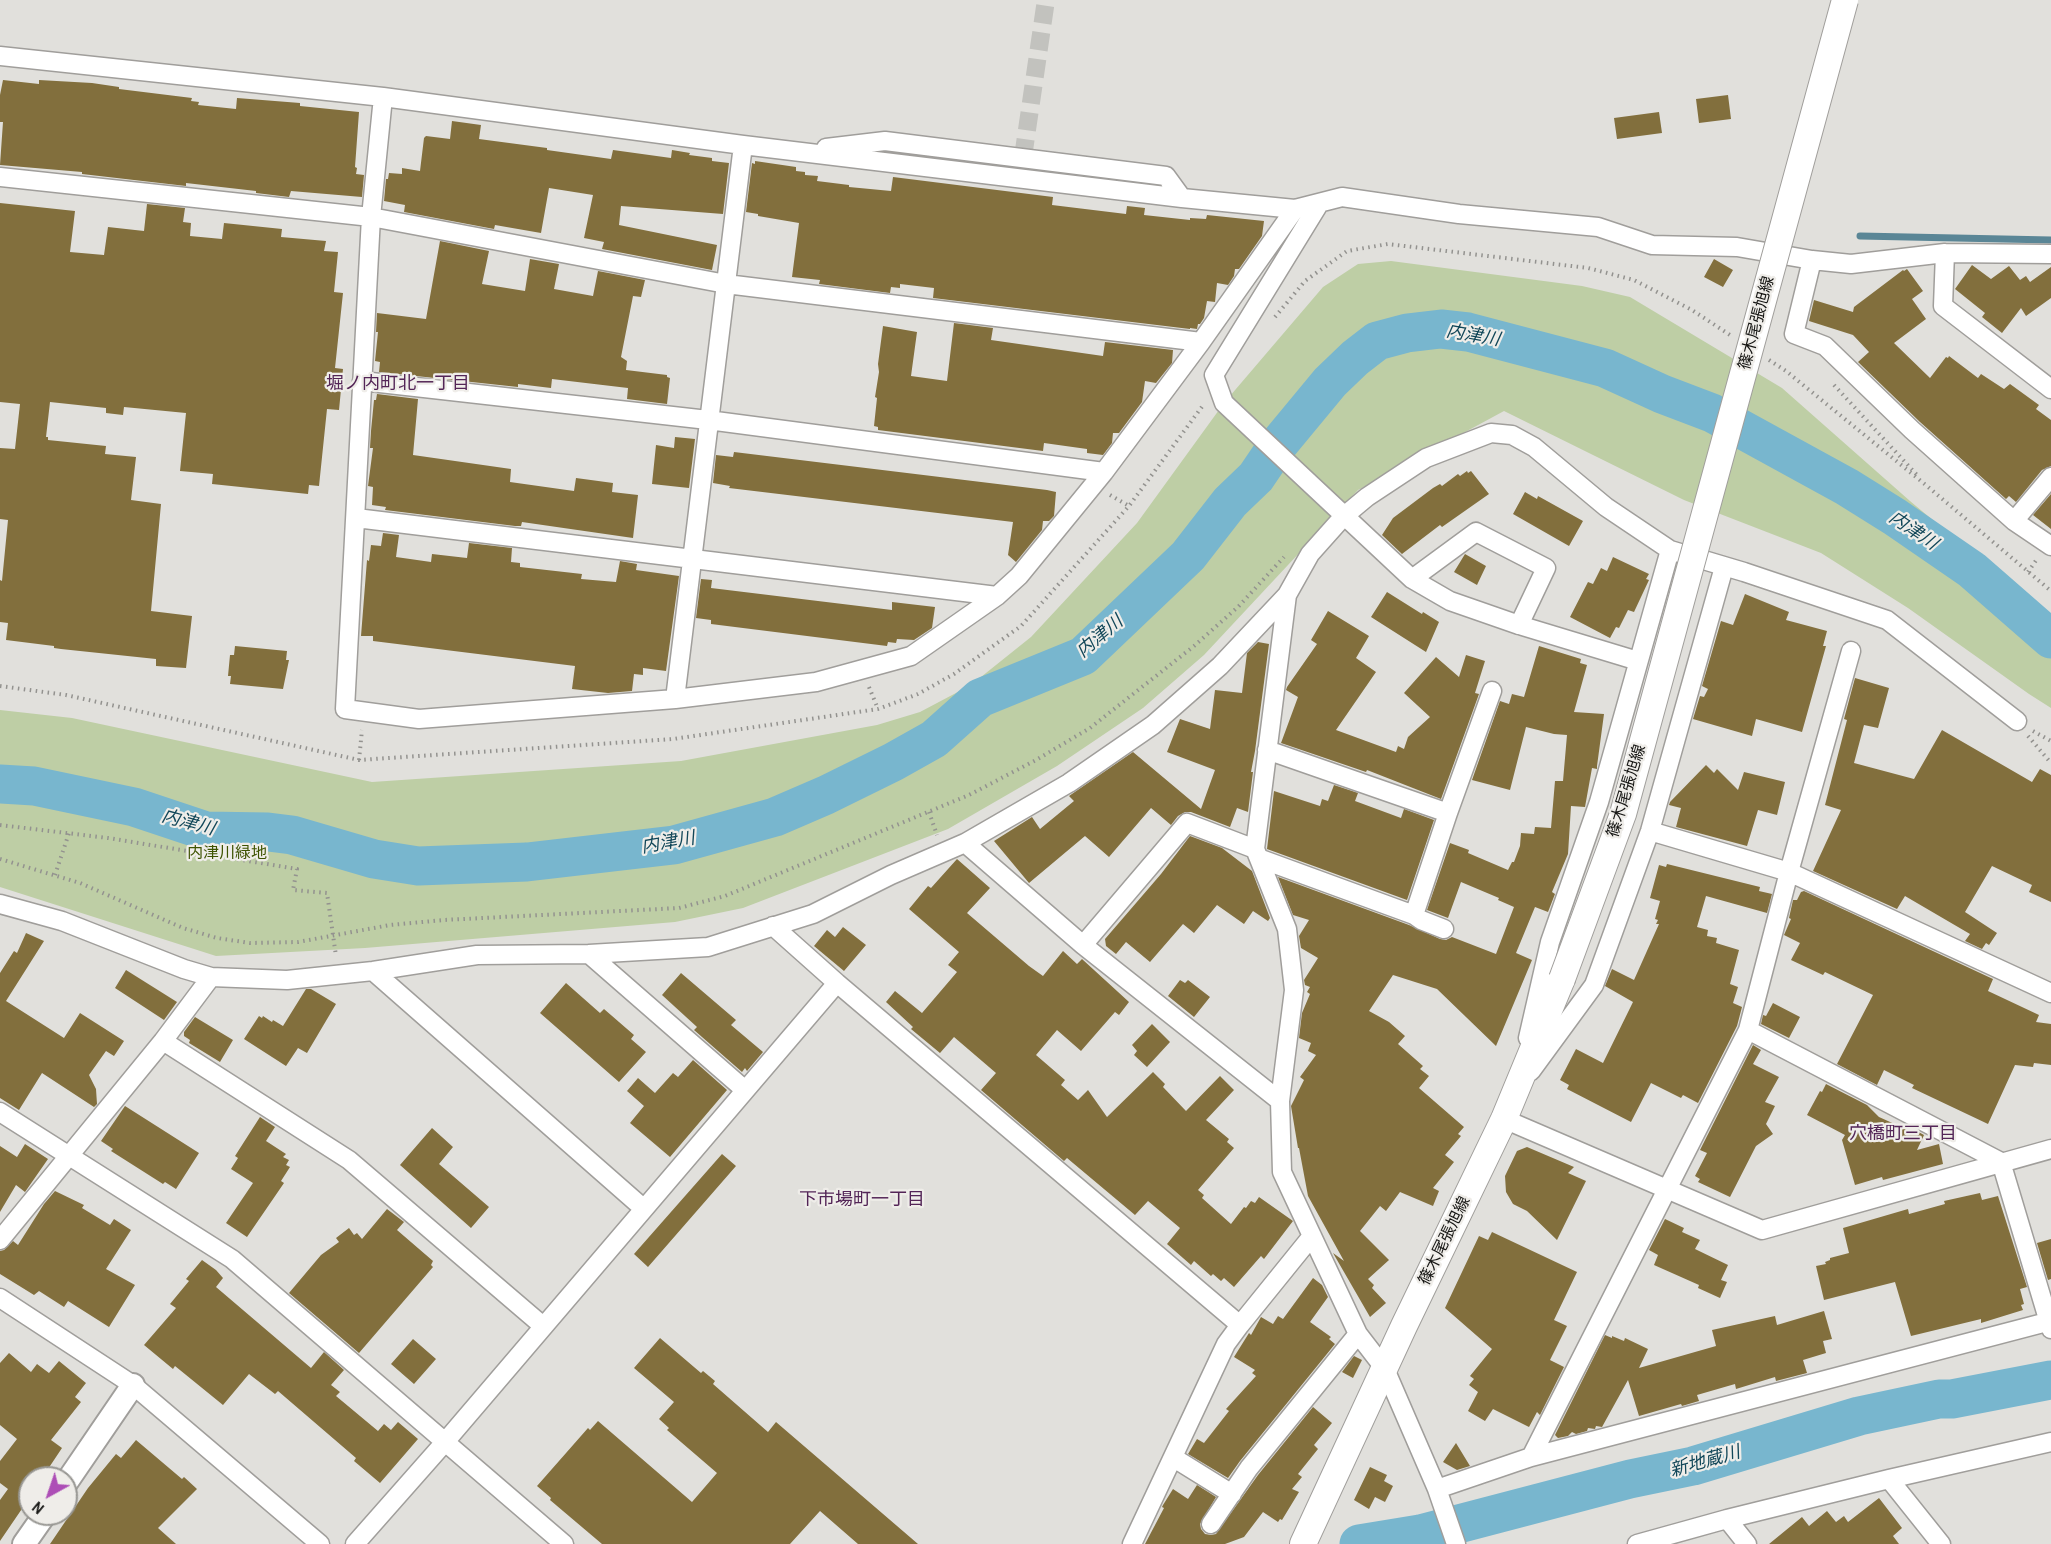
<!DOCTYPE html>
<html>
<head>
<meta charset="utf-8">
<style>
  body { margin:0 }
  #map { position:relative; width:2051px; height:1544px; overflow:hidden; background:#e1e0dc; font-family:"Archivo Narrow",sans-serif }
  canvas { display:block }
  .north { position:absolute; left:18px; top:1466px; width:60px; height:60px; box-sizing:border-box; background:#efede9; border:2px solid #989793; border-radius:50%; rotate:220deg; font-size:16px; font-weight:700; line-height:24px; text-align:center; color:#151513 }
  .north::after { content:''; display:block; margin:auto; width:21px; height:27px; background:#ad4eb6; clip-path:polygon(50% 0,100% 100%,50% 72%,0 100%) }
</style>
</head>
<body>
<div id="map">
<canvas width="2051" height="1544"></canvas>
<div class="north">N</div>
</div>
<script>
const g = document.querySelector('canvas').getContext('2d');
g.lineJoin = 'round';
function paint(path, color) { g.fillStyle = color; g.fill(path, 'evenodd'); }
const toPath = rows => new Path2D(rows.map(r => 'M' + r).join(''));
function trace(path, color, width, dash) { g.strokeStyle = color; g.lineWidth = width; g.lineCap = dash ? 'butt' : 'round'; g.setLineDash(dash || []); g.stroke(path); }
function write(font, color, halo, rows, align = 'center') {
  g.font = font + ' "Archivo Narrow","Noto Sans JP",sans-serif'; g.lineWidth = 4.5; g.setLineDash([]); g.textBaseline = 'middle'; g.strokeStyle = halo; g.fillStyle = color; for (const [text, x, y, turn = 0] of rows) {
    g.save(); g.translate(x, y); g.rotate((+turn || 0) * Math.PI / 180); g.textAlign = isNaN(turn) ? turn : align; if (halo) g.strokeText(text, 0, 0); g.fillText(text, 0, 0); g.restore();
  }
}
paint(toPath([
  [1391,261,1582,286,1630,297,1782,388,1910,501,2051,619,2051,708,2029,694,1908,608,1821,553,1684,500,1504,411,1358,490,1204,655,1143,708,1057,766,948,829,743,908,675,922,365,948,216,956,0,887,0,710,72,718,372,782,681,761,877,725,920,712,971,685,1031,637,1137,523,1224,403,1323,287,1358,264]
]), '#becea5');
trace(toPath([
  [1860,236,2051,240]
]), '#5a8696', 7);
trace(toPath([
  [0,784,34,786,134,807,206,831,268,832,292,835,374,859,418,866,527,862,674,845,775,817,826,795,893,762,934,739,980,698,1083,656,1188,556,1230,502,1256,477,1277,446,1330,382,1355,358,1377,341,1407,333,1441,329,1468,332,1605,368,1662,394,1712,413,1847,487,1895,517,1972,570,2051,639],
  [1359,1544,1420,1534,1630,1479,1693,1466,1859,1416,1939,1399,1952,1399,2051,1380]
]), '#78b6ce', 39);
paint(toPath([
  [3,80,39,84,39,80,92,83,119,87,119,89,192,98,191,101,199,102,198,105,236,109,237,98,300,103,300,106,359,112,355,167,357,168,356,174,364,175,362,197,291,191,289,197,256,193,256,191,186,183,186,186,82,174,82,172,0,165,3,122,0,122,0,95],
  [1728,95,1731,119,1699,123,1696,99],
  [1659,112,1662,133,1617,139,1614,118],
  [452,121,481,125,479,139,547,148,547,150,611,159,613,150,671,158,672,150,690,153,689,155,712,158,712,161,729,163,723,214,621,206,619,225,717,245,712,270,602,249,604,242,584,238,593,195,549,188,541,233,495,225,494,229,404,212,405,205,384,201,386,179,388,179,389,173,402,174,402,168,420,171,424,138,426,136,450,139],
  [755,161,796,167,796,171,805,172,805,175,818,176,817,181,849,185,849,187,891,191,893,177,1053,197,1052,205,1126,214,1127,206,1145,208,1144,215,1190,220,1190,218,1206,219,1207,215,1264,221,1262,236,1239,269,1235,269,1234,276,1228,285,1217,283,1215,302,1207,301,1204,318,1200,324,1198,324,1197,329,1190,328,1190,329,933,298,934,288,900,284,900,288,891,287,890,293,819,284,820,280,792,277,799,223,758,216,758,214,746,212,752,163,755,164],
  [0,203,75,211,70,252,104,255,108,227,144,231,147,204,185,208,183,222,191,223,190,236,222,239,224,223,282,229,281,237,326,241,324,251,338,252,334,292,343,293,335,368,343,369,339,410,327,409,319,486,309,485,308,494,212,484,213,474,180,471,186,413,124,407,123,415,106,413,106,408,50,402,46,437,48,437,48,440,106,446,105,454,136,457,131,500,161,504,151,611,192,616,186,668,156,666,156,659,61,649,54,648,54,646,6,640,8,623,0,622,0,580,2,581,8,520,0,519,0,448,15,449,20,404,0,402],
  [440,241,489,251,482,284,525,291,530,259,559,264,554,289,593,296,598,271,645,280,641,297,633,296,621,357,627,361,626,370,667,375,667,377,670,378,667,404,627,399,628,388,552,379,551,388,518,384,518,387,379,372,380,362,375,361,378,332,376,332,377,313,426,319],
  [1714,259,1733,270,1723,287,1704,277],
  [1972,265,1991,279,2009,266,2020,280,2026,276,2030,282,2051,267,2051,298,2026,316,2021,308,2002,333,1982,317,1985,313,1955,289],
  [1907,269,1923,291,1912,299,1926,319,1894,343,1930,378,1946,357,1948,358,1949,356,1978,378,1981,374,2004,389,2010,384,2039,405,2036,409,2051,420,2051,466,2042,470,2016,502,2009,496,2006,499,1920,422,1858,362,1869,352,1853,335,1809,321,1814,300,1853,312,1854,307,1903,270,1904,271],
  [954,323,993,328,991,340,1103,356,1105,342,1173,350,1172,363,1156,383,1145,381,1142,402,1119,433,1113,433,1112,443,1103,455,1087,453,1087,449,1044,443,1043,451,878,430,878,427,874,426,877,398,875,397,879,372,878,364,883,326,917,332,911,376,947,381],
  [377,394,418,399,413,455,511,469,510,482,574,491,576,478,613,483,612,492,638,495,633,538,522,522,521,526,515,526,385,510,386,507,372,505,373,487,368,486,373,448,370,448,371,431,374,400,376,400],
  [675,437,695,439,689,488,652,484,656,445,674,448],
  [734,452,1047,490,1056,492,1054,516,1049,521,1043,521,1042,530,1016,562,1008,555,1013,522,729,488,730,486,713,483,716,455,733,457],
  [1467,471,1468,473,1471,471,1489,494,1442,527,1440,525,1402,554,1382,535,1393,518,1433,488,1440,484,1442,486,1458,474,1460,476],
  [1525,492,1537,499,1538,496,1583,521,1569,546,1513,514],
  [2051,494,2051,529,2033,515],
  [383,533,399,535,396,557,431,562,432,554,467,558,469,543,512,548,511,562,520,563,520,567,582,574,581,579,616,582,620,561,637,564,636,570,679,576,666,671,643,668,643,675,634,674,632,691,608,693,572,689,575,666,373,641,373,636,361,636,367,560,369,561,371,545,381,546],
  [1465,554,1486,566,1477,585,1454,572],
  [1613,557,1649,574,1646,579,1649,580,1634,612,1628,610,1619,628,1616,627,1610,638,1570,617,1588,582,1593,584,1601,568,1607,571],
  [701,579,712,580,711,588,892,610,892,602,935,607,932,628,914,640,897,639,896,643,888,642,887,646,711,624,711,620,696,618],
  [1387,592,1422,614,1423,612,1439,622,1426,652,1371,617],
  [1745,594,1789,612,1786,620,1827,631,1823,646,1826,646,1802,732,1756,719,1752,736,1693,719,1700,696,1704,697,1708,689,1702,686,1721,621,1733,625],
  [1328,611,1369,636,1356,658,1376,672,1336,730,1396,752,1398,746,1404,749,1408,737,1430,717,1404,693,1436,657,1459,677,1466,655,1485,661,1475,693,1479,694,1441,799,1367,770,1366,772,1281,743,1298,697,1286,690,1287,687,1317,644,1311,640],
  [1258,642,1269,644,1255,751,1251,772,1253,772,1248,812,1237,808,1230,827,1191,812,1185,812,1178,816,1171,825,1151,808,1109,857,1085,836,1029,883,994,841,1032,817,1040,829,1074,801,1069,796,1133,752,1201,809,1215,770,1167,752,1180,719,1210,729,1215,690,1242,693,1247,653],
  [235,646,287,651,286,660,289,660,283,689,230,684,231,676,228,676,230,655,234,655],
  [1539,646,1581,659,1580,663,1587,665,1574,712,1604,714,1597,766,1597,769,1592,768,1585,807,1571,806,1568,854,1552,892,1555,894,1548,912,1535,907,1516,953,1532,960,1496,1046,1437,989,1393,975,1369,1011,1389,1022,1405,1036,1398,1044,1423,1066,1420,1069,1429,1076,1419,1088,1464,1127,1458,1134,1461,1136,1445,1155,1454,1162,1433,1188,1439,1191,1433,1206,1400,1192,1386,1211,1380,1206,1360,1231,1389,1260,1368,1279,1374,1285,1372,1288,1386,1303,1370,1317,1333,1253,1344,1261,1308,1196,1299,1148,1298,1148,1291,1106,1304,1080,1300,1077,1316,1055,1308,1051,1311,1043,1299,1038,1302,1013,1310,994,1307,992,1310,987,1305,985,1304,980,1318,958,1301,948,1299,936,1309,920,1293,915,1278,877,1409,925,1440,939,1446,940,1452,937,1496,954,1514,907,1498,900,1499,898,1461,882,1448,918,1427,910,1450,843,1469,850,1468,853,1508,870,1512,862,1514,862,1520,846,1521,833,1534,834,1535,827,1551,828,1555,781,1563,781,1567,735,1554,734,1526,727,1510,790,1472,780,1500,701,1509,704,1512,694,1524,697],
  [1855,678,1889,688,1878,728,1864,725,1854,763,1914,779,1942,730,2032,782,2040,769,2051,775,2051,902,2029,892,2032,885,1992,866,1965,912,1997,933,1989,945,1986,943,1982,949,1965,941,1970,934,1905,896,1897,909,1813,871,1841,810,1825,805,1847,720,1844,719],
  [1706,765,1714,773,1717,769,1738,790,1744,772,1785,782,1777,815,1758,810,1747,846,1676,827,1681,808,1669,805,1670,802],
  [1334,785,1358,793,1355,801,1401,818,1404,809,1434,820,1407,900,1267,849,1274,791,1320,806,1322,799,1328,801],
  [1190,836,1222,848,1252,871,1270,918,1268,921,1253,911,1244,924,1217,905,1194,933,1183,924,1150,962,1126,942,1116,954,1106,946,1105,939,1161,874],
  [957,859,990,888,967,913,1029,966,1043,976,1063,951,1077,964,1082,959,1129,1002,1119,1015,1115,1012,1081,1051,1057,1030,1036,1055,1065,1080,1061,1085,1078,1100,1088,1090,1107,1117,1153,1072,1165,1084,1163,1087,1186,1111,1220,1076,1234,1090,1206,1120,1229,1139,1227,1142,1234,1148,1198,1190,1204,1195,1202,1198,1231,1224,1244,1207,1246,1208,1251,1201,1255,1203,1259,1197,1293,1221,1264,1259,1261,1256,1234,1287,1224,1278,1221,1281,1213,1274,1211,1276,1194,1261,1191,1265,1167,1244,1180,1228,1148,1201,1135,1215,1067,1158,1064,1161,981,1090,996,1073,954,1037,940,1053,911,1029,913,1027,886,1002,895,991,922,1013,957,972,948,965,959,952,909,909,928,886,931,888],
  [1667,864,1760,887,1759,891,1772,894,1767,913,1706,896,1697,927,1708,930,1707,936,1717,938,1716,943,1739,950,1730,984,1738,987,1733,1003,1742,1007,1737,1026,1698,1103,1683,1095,1681,1098,1651,1083,1631,1122,1567,1089,1569,1085,1560,1080,1576,1049,1603,1063,1633,1002,1605,986,1612,969,1634,980,1659,924,1656,924,1658,920,1655,919,1660,901,1650,898,1659,865,1666,867],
  [1804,891,1993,979,1988,991,2039,1015,2036,1022,2051,1024,2051,1065,2034,1063,2033,1067,2015,1065,1988,1124,1912,1088,1914,1085,1884,1070,1877,1085,1837,1064,1873,995,1825,972,1823,975,1791,960,1800,943,1784,935,1791,919,1789,918,1793,900,1797,900,1801,892],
  [843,927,866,945,844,971,814,946,827,930,835,937],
  [26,933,44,941,6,1001,64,1038,80,1013,124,1041,114,1056,106,1051,89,1075,96,1089,97,1104,94,1107,42,1073,19,1110,0,1098,0,973,14,951,17,953],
  [126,970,177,1002,164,1020,115,988],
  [681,973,736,1020,731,1025,763,1052,747,1071,745,1068,742,1072,694,1030,697,1027,662,995],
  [1180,980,1185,983,1188,980,1210,997,1194,1017,1168,996],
  [566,983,600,1013,604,1009,634,1035,631,1039,646,1052,619,1082,540,1013],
  [306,989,311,989,336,1004,307,1053,298,1048,286,1066,244,1039,259,1016,262,1018,263,1016,272,1022,273,1020,283,1026],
  [1773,1003,1800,1017,1789,1038,1761,1024,1763,1015,1766,1016],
  [195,1017,233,1040,220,1062,189,1043,190,1040,184,1036,184,1032],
  [1152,1024,1170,1042,1147,1067,1134,1055,1137,1051,1132,1045],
  [1753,1045,1761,1050,1753,1064,1779,1077,1765,1102,1775,1106,1766,1124,1773,1134,1756,1146,1730,1197,1698,1182,1700,1179,1695,1176,1707,1153,1700,1150],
  [693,1060,727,1090,670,1157,630,1123,644,1106,627,1091,638,1078,655,1093,673,1073,678,1077],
  [1826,1084,1867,1105,1879,1117,1899,1126,1913,1129,1924,1135,1917,1150,1939,1144,1943,1164,1883,1180,1882,1177,1855,1185,1842,1140,1845,1135,1807,1115,1820,1091,1822,1092],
  [125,1106,199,1153,176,1189,165,1182,163,1184,111,1151,113,1149,101,1141],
  [260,1117,275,1127,266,1141,286,1154,283,1157,289,1160,286,1165,290,1167,281,1181,284,1183,247,1237,226,1223,253,1183,231,1169,238,1158,235,1156],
  [432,1128,453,1147,439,1164,489,1207,471,1228,400,1165],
  [25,1144,48,1159,25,1192,16,1185,0,1212,0,1146,17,1157],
  [1527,1147,1574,1167,1568,1173,1586,1181,1557,1240,1527,1211,1513,1204,1506,1192,1505,1176,1517,1151],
  [722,1154,736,1166,648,1267,634,1254],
  [55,1191,84,1205,82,1208,110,1225,114,1219,131,1230,106,1269,135,1285,109,1327,68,1301,64,1307,39,1291,34,1295,0,1274,0,1251,4,1250,13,1241,18,1245,44,1204],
  [1980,1193,1982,1200,1998,1196,2027,1287,2020,1289,2024,1304,2021,1305,2023,1310,1981,1323,1981,1319,1911,1336,1895,1282,1824,1300,1816,1266,1826,1264,1825,1262,1830,1260,1830,1258,1849,1253,1843,1228,1908,1209,1909,1214,1945,1204,1944,1201],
  [387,1209,404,1222,397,1230,433,1261,431,1265,433,1267,359,1353,289,1293,321,1255,339,1242,336,1238,349,1228,354,1235,357,1233,362,1239],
  [1665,1219,1684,1228,1682,1232,1700,1240,1695,1249,1728,1265,1721,1280,1727,1282,1720,1298,1698,1288,1699,1285,1654,1265,1658,1255,1649,1250],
  [1492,1232,1577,1272,1554,1320,1567,1326,1550,1360,1564,1367,1540,1415,1537,1412,1529,1427,1493,1409,1485,1421,1468,1411,1478,1392,1469,1385,1474,1379,1470,1376,1492,1349,1445,1308,1479,1236,1488,1240],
  [2051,1239,2051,1279,2048,1280,2037,1243],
  [202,1260,216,1270,223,1278,216,1287,311,1368,324,1352,344,1370,331,1385,340,1392,336,1396,378,1431,384,1424,391,1430,398,1422,418,1439,380,1483,354,1461,356,1458,278,1391,275,1394,249,1374,223,1405,175,1366,173,1369,144,1345,176,1308,170,1304,189,1281,186,1279],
  [1313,1278,1322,1285,1328,1297,1310,1322,1331,1337,1329,1339,1335,1344,1240,1461,1228,1478,1188,1454,1197,1439,1204,1443,1229,1411,1226,1409,1256,1376,1252,1373,1255,1370,1234,1357,1249,1333,1251,1335,1261,1317,1273,1324,1278,1316,1283,1319],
  [1824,1311,1832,1339,1823,1341,1826,1353,1803,1360,1807,1373,1776,1381,1775,1377,1736,1389,1735,1384,1697,1395,1699,1401,1682,1406,1681,1404,1639,1416,1628,1380,1602,1427,1596,1426,1595,1429,1588,1428,1587,1431,1576,1434,1572,1432,1568,1436,1558,1438,1555,1435,1605,1335,1612,1338,1612,1336,1624,1341,1625,1338,1648,1349,1639,1368,1716,1346,1712,1330,1775,1316,1777,1325],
  [660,1338,701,1373,703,1371,715,1381,713,1384,768,1432,776,1422,918,1544,858,1544,820,1511,790,1544,602,1544,550,1500,551,1498,537,1486,588,1428,590,1430,598,1421,692,1502,717,1473,667,1430,669,1428,659,1419,674,1402,634,1368],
  [413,1339,436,1359,414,1384,391,1364],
  [9,1353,31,1372,37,1364,49,1373,59,1361,86,1383,75,1397,81,1402,51,1440,62,1448,42,1478,30,1478,30,1497,0,1541,0,1500,8,1489,0,1483,0,1461,17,1439,0,1425,0,1363],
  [1354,1356,1362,1360,1353,1378,1342,1372],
  [1313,1407,1332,1423,1314,1445,1318,1449,1298,1474,1302,1477,1292,1489,1299,1492,1282,1520,1280,1519,1278,1522,1263,1512,1244,1537,1225,1544,1145,1544,1164,1508,1162,1507,1163,1505,1173,1489,1188,1499,1197,1485,1216,1497,1200,1524,1201,1529,1205,1534,1211,1535,1216,1534,1258,1475],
  [136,1440,182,1479,184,1477,197,1489,158,1528,176,1544,50,1544,88,1488,116,1454,121,1458],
  [1456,1443,1470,1466,1457,1470,1443,1462],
  [1370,1467,1387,1475,1384,1481,1393,1486,1385,1502,1375,1497,1369,1509,1354,1500],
  [1879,1498,1902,1528,1893,1536,1899,1544,1769,1544,1802,1517,1809,1526,1827,1511,1836,1522,1844,1516,1848,1522]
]), '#826f3d');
trace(toPath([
  [1023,157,1046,0]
]), '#c2c2be', 18, [18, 9]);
const minor = toPath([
  [0,56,383,97,743,145,1182,198,1295,209,1342,197,1459,214,1598,227,1652,245,1737,247,1812,260,1851,264,1945,253,2051,254],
  [383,97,371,217,345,709,419,719,675,699,816,682,911,656,997,596,1019,576,1104,472,1201,342,1295,209],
  [826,148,885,141,1166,176,1182,198],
  [0,177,371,217,726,284,1201,342],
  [1319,204,1214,375,1224,403,1412,579,1450,601,1519,625,1638,661],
  [1945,253,1943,306,2051,389],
  [1812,260,1794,334,1825,346,1912,430,2014,521,2051,546],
  [362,381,708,420,1104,472],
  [356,518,997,596],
  [2014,521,2051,477],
  [1412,579,1476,532,1546,568,1519,625],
  [1287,595,1255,849,1287,929,1294,990,1280,1101,1282,1172,1358,1334,1385,1369,1437,1489,1456,1544],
  [675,699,743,145],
  [1267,750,1448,813],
  [1650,831,1789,872,2051,993],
  [965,843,1083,945,1280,1101],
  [1261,859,1414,915,1421,920,1444,929],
  [0,904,62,921,184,969,211,977,287,980,373,971,477,955,589,954,708,947,813,914,891,875,965,843,1069,783,1153,725,1220,666,1287,595,1310,554,1343,517,1367,497,1426,458,1491,433,1512,435,1534,447,1606,507,1670,550,1744,572,1887,620,2017,721],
  [1414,915,1448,813,1492,691],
  [773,926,837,983,1240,1325,1312,1236],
  [1083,945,1187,823,1255,849],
  [589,954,745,1090],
  [373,971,643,1208],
  [1748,1030,2001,1162,2051,1329],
  [1528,1038,1550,942,1599,802,1670,550],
  [163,1041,349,1160,543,1326],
  [1531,1071,1594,985,1650,831,1724,567],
  [0,1112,232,1259,564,1544],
  [1504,1119,1762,1230,2051,1149],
  [0,1240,163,1041,211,977],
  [0,1298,133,1385,320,1544],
  [1531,1457,1748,1030,1789,872,1851,651],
  [1174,1458,1232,1494],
  [1889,1479,1941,1544],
  [1437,1489,1531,1457,2051,1321],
  [1727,1519,1747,1544],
  [1211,1524,1249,1468,1358,1334],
  [355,1544,445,1442,837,983],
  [1132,1544,1226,1344,1240,1325],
  [1637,1544,1727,1519,1889,1479,2051,1442]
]);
const tertiary = toPath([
  [66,1483,133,1385],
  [24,1544,45,1514]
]);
const secondary = toPath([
  [1303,1544,1404,1326,1504,1119,1562,979]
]);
trace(minor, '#a09e9b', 21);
trace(tertiary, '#a09e9b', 26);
trace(secondary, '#a09e9b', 28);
trace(toPath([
  [1275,317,1305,281,1347,251,1388,244,1588,268,1634,280,1692,310,1730,335],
  [1769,360,1786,371,1927,486,2051,591],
  [1834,385,1917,475],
  [1110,495,1129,506],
  [2028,572,2037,559],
  [0,686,66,695,359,760,673,739,878,709,918,694,954,674,1021,626,1129,506,1204,404],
  [869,687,878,709],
  [2033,731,2051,741],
  [2028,736,2051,763],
  [359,760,362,730],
  [929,812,937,835],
  [0,825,108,838,297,869,293,890,327,893,336,956],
  [0,859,80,883,183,928,217,938,250,943,298,942,390,925,444,920,679,908,725,896,969,795,1036,760,1090,728,1194,646,1238,607,1284,557],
  [55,875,69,833]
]), '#93928f', 4, [1.5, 4.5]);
trace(minor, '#fff', 18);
trace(tertiary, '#fff', 22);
trace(secondary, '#fff', 26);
const secondaryBridge = toPath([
  [1562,979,1623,814,1845,0]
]);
trace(secondaryBridge, '#a09e9b', 28, []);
trace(secondaryBridge, '#fff', 26);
write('16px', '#151513', '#efede9', [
  ["篠木尾張旭線",1757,323,-75],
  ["篠木尾張旭線",1627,791,-73],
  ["篠木尾張旭線",1445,1241,-64]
]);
write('16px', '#3e5301', '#efede9', [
  ["内津川緑地",227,854]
]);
write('italic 18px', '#124759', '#efede9', [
  ["内津川",1473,336,10],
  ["内津川",1913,531,34],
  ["内津川",1100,637,-40],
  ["内津川",188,823,15],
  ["内津川",668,843,-10],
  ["新地蔵川",1705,1462,-16]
]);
write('18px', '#532557', '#efede9', [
  ["堀ノ内町北一丁目",398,384],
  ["穴橋町三丁目",1903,1134],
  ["下市場町一丁目",862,1200]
]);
</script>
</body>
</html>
